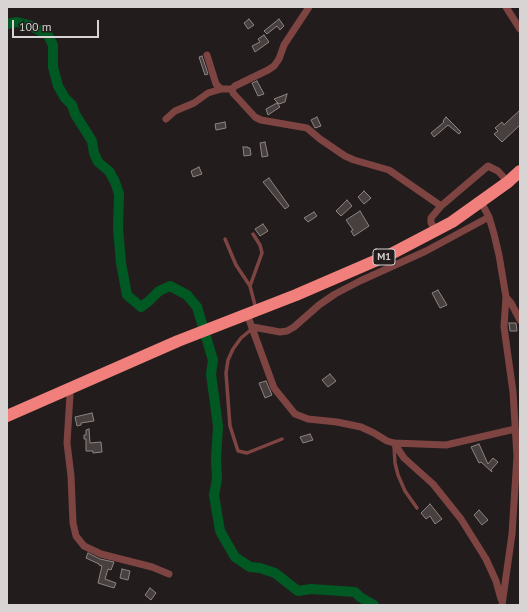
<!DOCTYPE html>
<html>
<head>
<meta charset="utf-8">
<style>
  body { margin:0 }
  #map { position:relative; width:527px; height:612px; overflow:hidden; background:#231c1c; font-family:"PT Sans",sans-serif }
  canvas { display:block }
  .frame { position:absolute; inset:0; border:8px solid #d9d4d4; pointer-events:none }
  .scale { position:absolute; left:12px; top:20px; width:87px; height:18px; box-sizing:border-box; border:2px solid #d9d4d4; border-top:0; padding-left:5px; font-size:12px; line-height:14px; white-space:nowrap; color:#d9d4d4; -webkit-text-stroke:3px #231c1c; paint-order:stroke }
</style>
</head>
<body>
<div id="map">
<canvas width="527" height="612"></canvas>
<div class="frame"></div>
<div class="scale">100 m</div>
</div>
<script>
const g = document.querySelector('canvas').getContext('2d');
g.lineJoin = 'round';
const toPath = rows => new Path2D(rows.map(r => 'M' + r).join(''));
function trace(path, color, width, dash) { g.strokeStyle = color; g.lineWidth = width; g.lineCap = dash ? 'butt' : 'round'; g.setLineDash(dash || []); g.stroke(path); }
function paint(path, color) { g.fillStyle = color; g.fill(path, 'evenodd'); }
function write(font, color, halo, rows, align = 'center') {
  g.font = font + ' "PT Sans",sans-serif'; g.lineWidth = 3; g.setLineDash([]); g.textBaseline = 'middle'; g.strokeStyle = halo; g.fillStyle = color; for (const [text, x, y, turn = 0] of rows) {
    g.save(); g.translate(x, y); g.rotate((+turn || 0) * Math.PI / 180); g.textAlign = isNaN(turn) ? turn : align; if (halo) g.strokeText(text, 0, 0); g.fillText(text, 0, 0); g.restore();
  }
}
trace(toPath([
  [7,24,17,22,29,25,48,35,53,45,53,67,58,86,65,98,72,105,75,114,92,141,94,153,98,162,109,171,115,182,119,194,118,228,121,263,127,295,141,307,149,301,159,291,170,286,187,295,197,307,213,360,211,374,218,426,216,459,217,479,214,495,220,531,235,557,250,567,260,568,275,573,298,591,311,589,355,592,360,597,374,605]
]), '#005923', 10);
const building = toPath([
  [249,19,254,25,248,29,244,23,249,19],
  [279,19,284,26,280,30,277,26,267,34,264,31,279,19],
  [264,35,269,42,255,52,252,46,260,42,258,39,264,35],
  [202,56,208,74,205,75,199,57,202,56],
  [257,81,264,94,258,96,252,83,257,81],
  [287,94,285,102,279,104,274,99,287,94],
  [277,103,280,107,268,115,266,109,277,103],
  [520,110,520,125,502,142,494,134,498,131,495,128,502,122,504,125,520,110],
  [317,117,321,126,315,128,311,120,317,117],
  [446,117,461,132,459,134,448,125,434,137,431,133,444,122,443,121,446,117],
  [225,122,226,128,216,130,215,124,225,122],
  [265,142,268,156,262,157,260,143,265,142],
  [243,147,248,147,248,148,250,148,251,155,244,156,243,147],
  [199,167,202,174,193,177,191,171,199,167],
  [269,178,289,206,285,209,263,182,269,178],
  [364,191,371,198,364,204,358,197,364,191],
  [347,200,352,206,341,216,336,211,347,200],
  [360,211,369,226,354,236,351,231,353,230,346,220,360,211],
  [314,212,317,216,308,222,304,218,314,212],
  [263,224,268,231,260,236,255,229,263,224],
  [438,290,447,305,440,308,432,293,438,290],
  [509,323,516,323,517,331,510,331,509,323],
  [330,374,336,381,328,387,322,380,330,374],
  [266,381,272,395,265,398,259,383,266,381],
  [92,413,94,421,81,423,81,425,77,426,75,417,92,413],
  [89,429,90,443,101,442,102,452,93,453,93,451,86,451,86,439,84,439,84,435,86,435,86,430,89,429],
  [310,434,313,440,303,443,300,437,310,434],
  [479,444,488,464,493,458,498,462,491,470,492,472,481,462,479,463,471,447,479,444],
  [430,504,442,519,435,524,430,516,426,519,421,513,430,504],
  [479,510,488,520,482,525,474,515,479,510],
  [88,553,100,559,114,562,111,570,108,569,105,579,116,583,114,588,98,583,102,566,99,565,99,564,86,558,88,553],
  [122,569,130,571,128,580,120,578,122,569],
  [150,588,156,593,151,600,145,595,150,588]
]);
paint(building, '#47403f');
trace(building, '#8d8483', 1);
trace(toPath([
  [225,239,236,265,250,286,256,309],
  [250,286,262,253,260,245,253,234],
  [253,328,241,338,233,349,228,360,226,373,230,426,238,451,247,453,282,439],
  [394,446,395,463,398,475,405,491,417,508]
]), '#7d4442', 3.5);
trace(toPath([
  [309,7,284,45,279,59,274,66,268,70,235,86,232,89,233,93,255,117,261,120,307,128,320,139,345,156,354,160,389,170,441,206],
  [506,7,520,29],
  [207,55,216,84,221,89],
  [166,119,175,111,194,103,208,93,221,89,232,89],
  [481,202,489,217,494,234,499,255,506,297,504,327,513,392,517,456,512,534,502,605],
  [437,231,431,223,431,218,441,206,488,166,498,171,508,182],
  [506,297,511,303,520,320],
  [247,314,274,388,295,414,308,419,337,422,361,427,374,433,387,441,394,443,446,445,515,429],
  [253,327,280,332,287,331,294,327,319,305,335,294,360,281,426,251,489,217],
  [69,390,70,395,67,443,71,476,73,523,76,536,84,546,101,554,152,567,169,574],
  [394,443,404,458,433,484,461,519,486,559,496,581,501,599]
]), '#7d4442', 7);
trace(toPath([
  [7,416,178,341,296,295,391,254,452,222,508,182,520,171]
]), '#f1807c', 12);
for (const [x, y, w] of [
  [384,257,22]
]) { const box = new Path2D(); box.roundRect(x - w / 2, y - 8, w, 16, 3); g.fillStyle = '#231c1c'; g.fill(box); trace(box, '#d9d4d4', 1); }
write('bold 10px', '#d9d4d4', null, [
  ["M1",384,257]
]);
</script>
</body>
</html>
